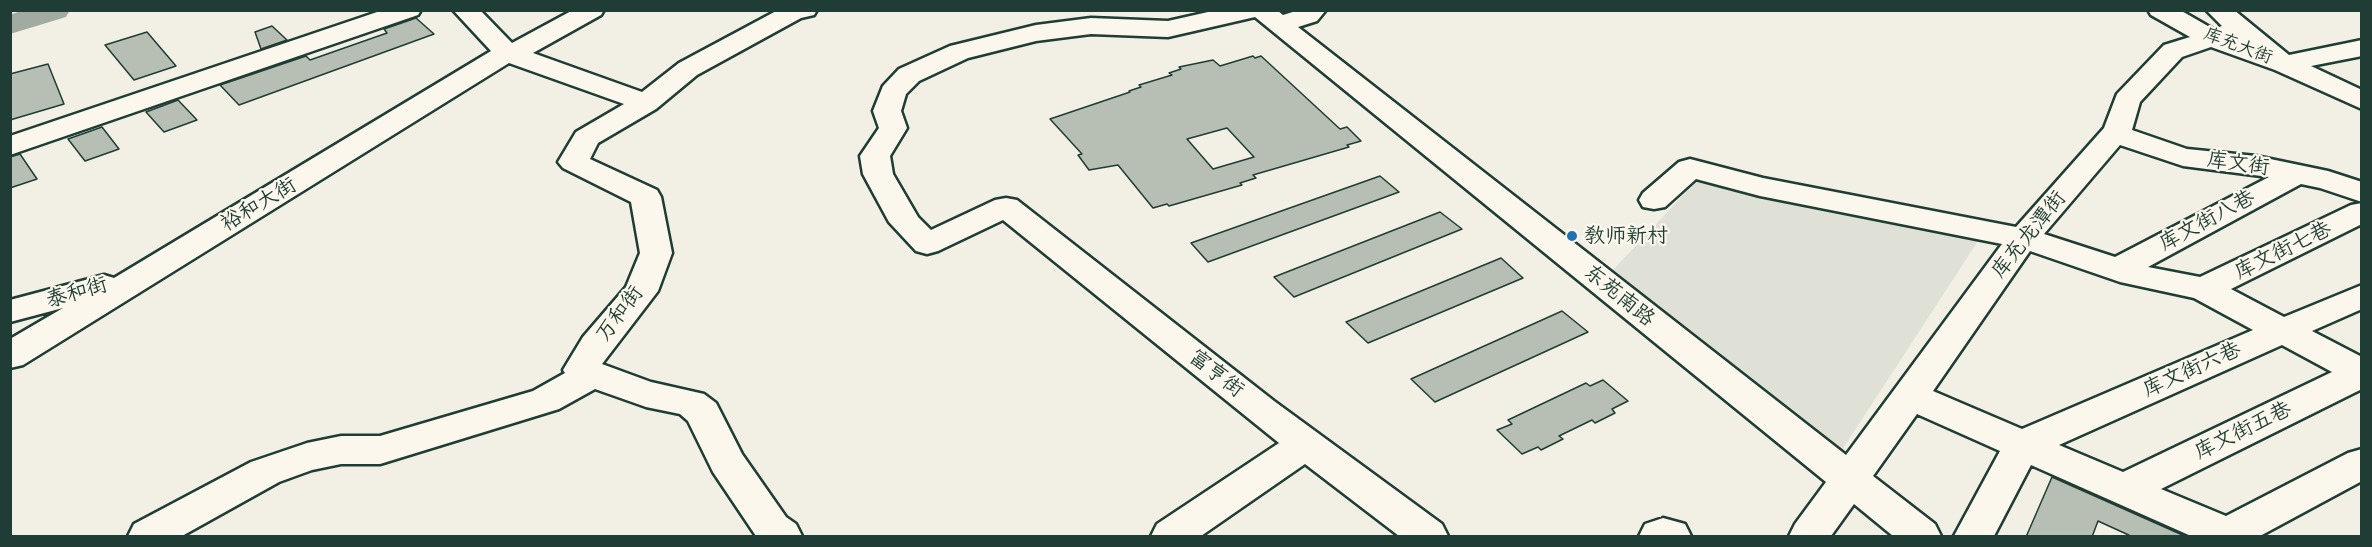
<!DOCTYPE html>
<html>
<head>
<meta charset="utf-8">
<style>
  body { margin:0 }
  #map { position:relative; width:2372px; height:547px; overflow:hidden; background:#f2f0e5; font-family:Caveat,sans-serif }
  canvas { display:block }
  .frame { position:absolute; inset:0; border:12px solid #1f3d34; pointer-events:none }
</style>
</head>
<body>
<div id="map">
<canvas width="2372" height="547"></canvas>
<div class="frame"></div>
</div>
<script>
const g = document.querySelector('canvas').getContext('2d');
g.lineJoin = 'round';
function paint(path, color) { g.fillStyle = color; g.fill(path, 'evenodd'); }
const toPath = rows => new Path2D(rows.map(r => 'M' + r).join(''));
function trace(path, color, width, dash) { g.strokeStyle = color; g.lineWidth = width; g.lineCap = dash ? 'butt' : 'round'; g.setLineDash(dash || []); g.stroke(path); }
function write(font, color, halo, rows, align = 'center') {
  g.font = font + ' Caveat,"LXGW WenKai TC",sans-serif'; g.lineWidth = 4.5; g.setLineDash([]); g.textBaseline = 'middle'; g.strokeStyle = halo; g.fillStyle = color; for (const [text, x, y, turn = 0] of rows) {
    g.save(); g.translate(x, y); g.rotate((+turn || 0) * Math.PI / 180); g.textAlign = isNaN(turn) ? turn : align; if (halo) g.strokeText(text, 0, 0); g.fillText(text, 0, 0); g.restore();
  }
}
paint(toPath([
  [1701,176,1980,238,1840,453,1612,271]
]), '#e0e1d6');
paint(toPath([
  [23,10,70,10,66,17,10,34,10,15,23,10]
]), '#a2aba1');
const building = toPath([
  [416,18,434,34,239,105,220,85,306,56,310,60,387,33,384,29,416,18],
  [272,26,287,40,261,49,255,32,272,26],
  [147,32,176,66,134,80,105,45,147,32],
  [1253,56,1255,58,1261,56,1340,129,1347,127,1361,141,1347,145,1349,147,1253,175,1256,178,1240,183,1242,185,1169,206,1167,204,1153,208,1118,165,1089,170,1078,155,1082,154,1050,119,1130,92,1129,91,1141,87,1139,85,1172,75,1169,73,1181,69,1179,67,1213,60,1220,66,1253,56],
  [1227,128,1254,157,1213,169,1187,139,1227,128],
  [48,64,64,104,10,120,10,74,48,64],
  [178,100,197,120,164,132,146,112,178,100],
  [102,127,119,149,85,161,68,139,102,127],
  [20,154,37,179,10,188,10,157,20,154],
  [1380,176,1399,192,1208,262,1191,243,1380,176],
  [1440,212,1462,229,1294,297,1274,277,1440,212],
  [1501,258,1523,278,1368,343,1346,322,1501,258],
  [1562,311,1588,332,1435,402,1411,379,1562,311],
  [1603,380,1628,401,1612,409,1615,413,1595,423,1592,420,1559,436,1563,439,1541,450,1538,447,1522,454,1497,430,1512,424,1508,420,1586,383,1590,386,1603,380],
  [2052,477,2187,537,2133,537,2098,521,2092,537,2026,537,2052,477]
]);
paint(building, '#b7beb3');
trace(building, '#1f3d34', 1.5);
const minor = toPath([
  [383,10,421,10,418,15,10,155,10,136,383,10],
  [453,10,480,10,512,43,573,10,604,10,601,15,533,53,642,92,679,63,778,10,817,10,814,15,801,18,697,75,656,109,598,143,590,159,657,190,661,197,672,253,658,291,602,364,651,382,704,394,716,403,742,454,786,517,796,524,802,536,756,536,713,472,688,421,680,414,646,407,595,389,559,409,380,464,341,464,312,470,279,482,182,536,128,536,134,524,251,462,307,443,341,436,380,436,533,391,565,373,563,370,583,337,626,287,640,253,631,202,563,168,558,162,576,132,624,104,509,63,23,365,10,368,10,339,63,308,10,322,10,300,104,275,114,278,491,51,453,10],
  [1217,10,1277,10,1283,15,1299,10,1326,10,1317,21,1298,27,1846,455,2002,244,1760,196,1696,179,1665,207,1654,209,1643,207,1639,200,1643,193,1679,162,1690,159,1763,178,2016,227,2104,128,2117,94,2164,45,2190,37,2151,15,2148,10,2180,10,2213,29,2222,26,2206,10,2234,10,2289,55,2362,40,2362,56,2311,66,2362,90,2362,109,2275,70,2211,47,2182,57,2140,102,2132,130,2187,149,2256,156,2328,171,2362,182,2362,202,2320,188,2301,184,2148,267,2200,277,2351,205,2362,203,2362,224,2231,289,2284,317,2362,285,2362,309,2312,331,2362,357,2362,389,2161,489,2226,516,2348,453,2362,449,2362,481,2260,536,2191,536,2031,465,1994,536,1954,536,2000,451,1917,414,1873,476,1935,524,1941,536,1893,536,1854,504,1831,536,1789,536,1795,524,1826,482,1255,17,1168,37,1091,34,1036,41,968,58,919,81,906,94,901,111,907,128,890,156,893,174,918,217,931,230,995,200,1006,198,1017,200,1274,401,1442,524,1448,536,1399,536,1305,464,1201,536,1151,536,1157,524,1279,443,1003,220,938,251,927,254,916,251,889,222,863,174,860,156,879,128,873,111,883,86,899,69,950,46,1036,25,1091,18,1168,21,1217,10],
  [2120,145,2183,166,2269,177,2115,257,2044,234,2120,145],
  [2030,251,2120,282,2194,298,2253,330,2022,429,1933,391,2030,251],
  [2282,345,2332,372,2123,472,2059,445,2282,345],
  [1663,518,1685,524,1691,536,1639,536,1645,524,1663,518]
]);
trace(minor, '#1f3d34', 5);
paint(minor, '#fbf7ec');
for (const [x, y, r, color] of [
  [1572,236,6,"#1f6fb2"]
]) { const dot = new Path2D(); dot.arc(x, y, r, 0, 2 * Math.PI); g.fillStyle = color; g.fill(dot); trace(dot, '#fbf7ec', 2); }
write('18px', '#1f3d34', '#fbf7ec', [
  ["库充大街",2238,46,21]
]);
write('21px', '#1f3d34', '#fbf7ec', [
  ["库文街",2238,164,8],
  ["裕和大街",259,205,-31],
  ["库文街八巷",2207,221,-28],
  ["库充龙潭街",2029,235,-51],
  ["库文街七巷",2283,251,-26],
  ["泰和街",77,293,-16],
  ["东苑南路",1619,296,39],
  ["万和街",620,314,-53],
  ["库文街六巷",2192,370,-24],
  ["富亨街",1216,374,38],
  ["库文街五巷",2243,431,-26]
]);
write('21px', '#1f3d34', '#fbf7ec', [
  ["教师新村",1584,236]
], 'left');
</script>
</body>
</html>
